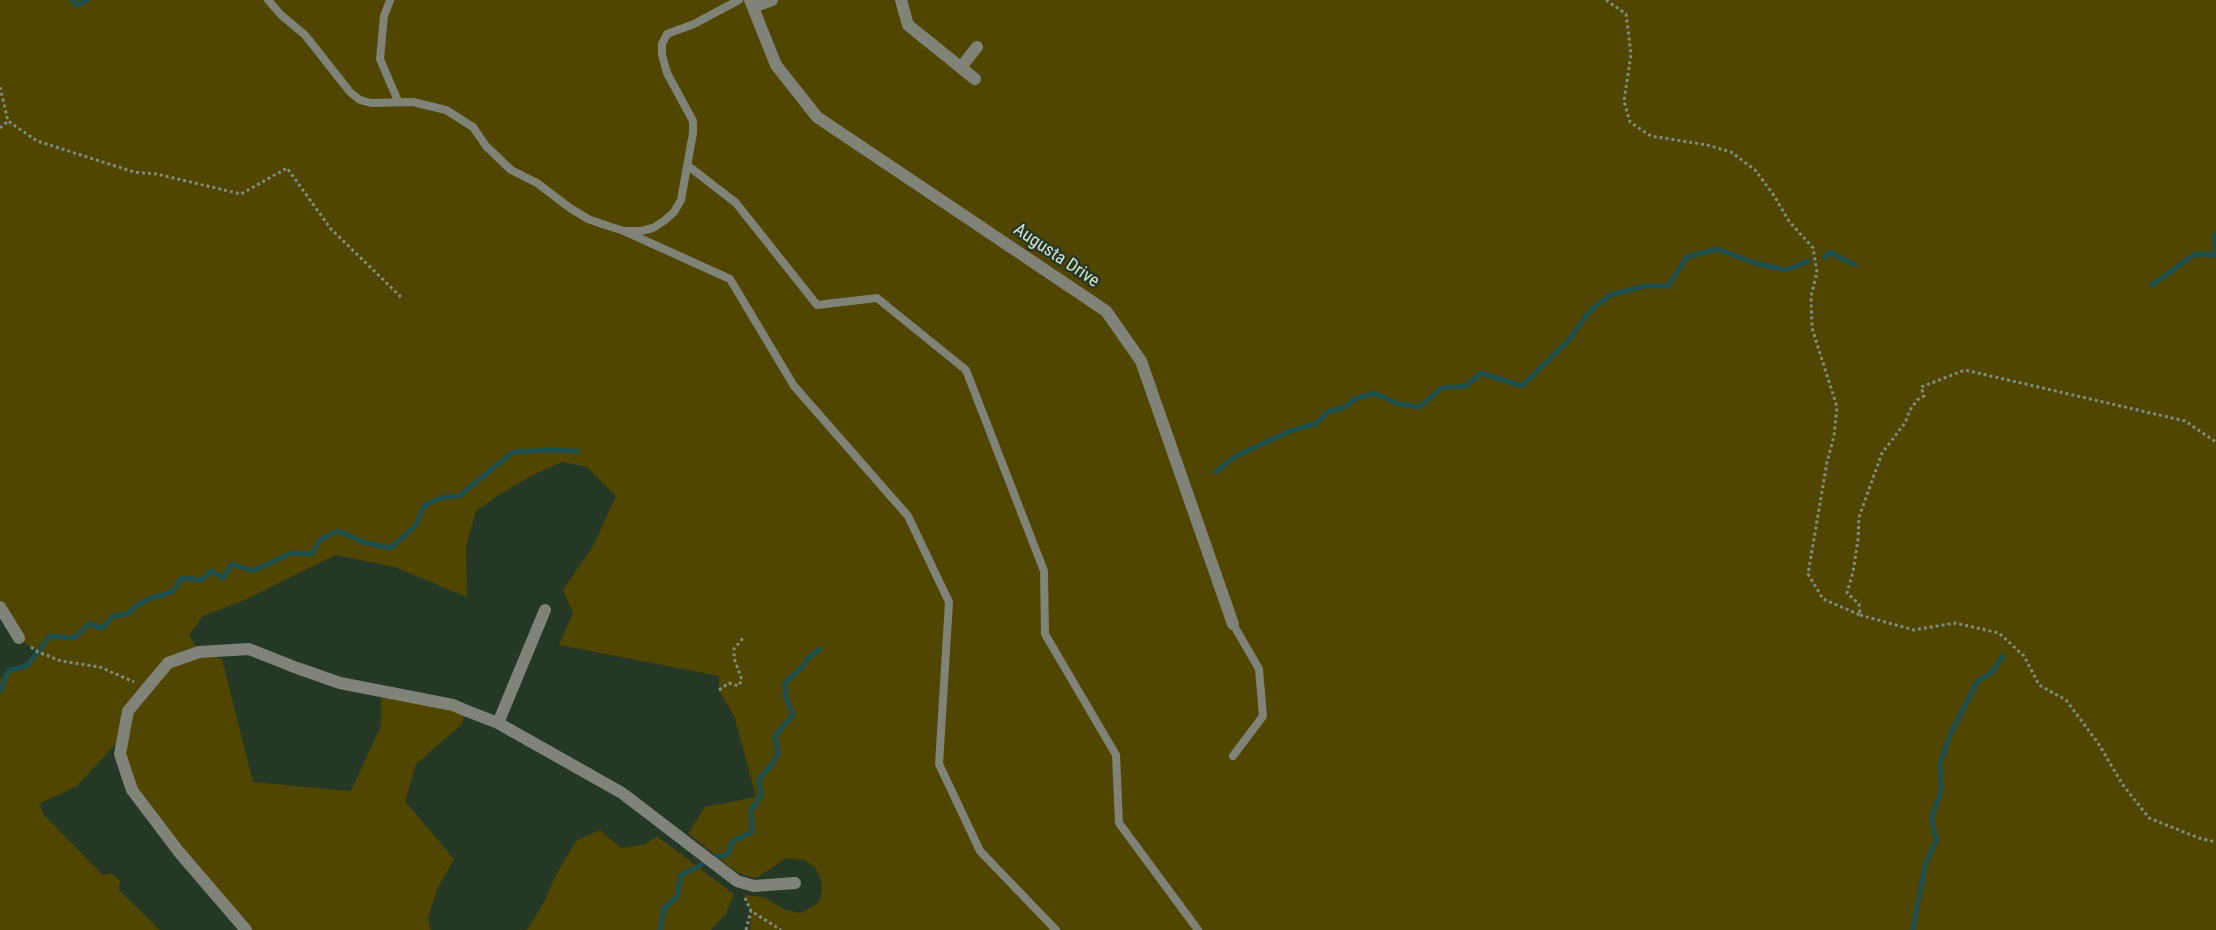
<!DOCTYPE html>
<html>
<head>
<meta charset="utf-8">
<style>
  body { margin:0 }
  canvas { display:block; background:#253725 }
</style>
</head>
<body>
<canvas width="2216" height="930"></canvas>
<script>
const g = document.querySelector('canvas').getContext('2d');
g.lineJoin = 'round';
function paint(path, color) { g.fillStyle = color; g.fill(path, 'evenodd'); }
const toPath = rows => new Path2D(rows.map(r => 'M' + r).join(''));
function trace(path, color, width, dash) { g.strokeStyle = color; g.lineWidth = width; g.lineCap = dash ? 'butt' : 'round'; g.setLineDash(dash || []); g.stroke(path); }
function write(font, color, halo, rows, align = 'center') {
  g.font = font + ' "Roboto Condensed",sans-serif'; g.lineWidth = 4.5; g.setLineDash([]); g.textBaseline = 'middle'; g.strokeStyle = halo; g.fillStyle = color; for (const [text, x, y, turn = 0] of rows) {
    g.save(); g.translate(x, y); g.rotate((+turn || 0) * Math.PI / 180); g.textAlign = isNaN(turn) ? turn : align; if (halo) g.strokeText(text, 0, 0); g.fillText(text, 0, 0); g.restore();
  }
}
paint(toPath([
  [0,0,2216,0,2216,930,750,930,751,911,744,895,764,897,785,910,801,913,818,903,822,892,821,880,815,867,804,860,787,858,756,878,746,876,735,871,688,833,705,807,756,797,735,718,719,690,719,676,559,645,573,613,563,590,593,546,616,496,587,467,562,462,533,475,500,494,476,511,466,546,467,597,395,567,336,555,247,599,203,616,189,635,199,652,222,659,253,782,351,791,381,726,381,692,467,711,461,725,416,764,405,801,454,859,437,889,428,919,431,930,246,930,132,790,123,736,77,786,39,804,45,816,103,875,111,873,121,882,119,884,119,890,160,930,0,930,0,679,8,671,28,665,38,652,19,638,0,599],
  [600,830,621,848,646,844,657,836,734,894,726,914,711,930,527,930,543,904,557,873,577,840]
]), '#504501');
trace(toPath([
  [72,0,77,5,87,0],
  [2216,234,2214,236,2216,254],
  [1825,257,1829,252,1855,265],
  [2152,285,2195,254,2216,255],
  [1216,472,1236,456,1290,431,1317,423,1329,411,1343,408,1355,399,1374,393,1399,404,1420,407,1441,388,1466,386,1481,373,1522,386,1567,342,1590,311,1610,295,1645,286,1668,286,1687,257,1717,249,1755,263,1786,270,1808,261],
  [0,691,8,671,28,665,50,636,74,638,89,624,103,628,113,616,128,614,136,606,151,598,172,592,182,578,201,580,212,571,223,578,232,564,253,571,291,553,312,554,321,539,338,531,366,543,391,548,416,525,424,506,443,497,459,496,513,452,548,450,577,451],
  [660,930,664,908,677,897,681,875,719,856,727,855,733,841,752,832,751,810,761,796,759,779,772,764,778,753,775,736,793,715,786,698,785,683,804,665,808,658,820,649],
  [1913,930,1925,865,1936,841,1932,817,1941,791,1940,764,1950,735,1977,682,1993,671,2003,656]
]), '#1c4f4d', 5);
trace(toPath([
  [1606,0,1626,14,1631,54,1624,101,1630,122,1651,136,1707,145,1731,152,1755,170,1773,194,1789,221,1813,248,1817,272,1811,297,1812,328,1837,407,1834,436,1827,462,1808,574,1823,599,1860,615,1859,604,1847,593,1853,572,1858,540,1859,517,1882,453,1905,423,1910,410,1917,400,1924,396,1921,387,1965,370,2185,421,2216,442],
  [0,87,8,121,37,141,134,172,157,174,241,194,287,168,331,229,403,299],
  [0,128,8,121],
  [1860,615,1914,630,1955,623,1999,633,2024,656,2039,685,2066,700,2098,743,2123,785,2149,818,2199,838,2216,842],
  [31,647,38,652,61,661,100,667,134,682],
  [719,690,729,683,738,686,742,680,734,658,734,649,744,637],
  [745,898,751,911,781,930],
  [746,930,751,911]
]), '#7e8d7e', 3, [3, 3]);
trace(toPath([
  [268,0,281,15,305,35,350,92,360,100,371,103,413,102,446,110,473,127,486,146,511,170,537,183,570,208,588,219,605,225,624,231,641,231,653,228,664,221,674,212,681,200,693,133,693,121,667,73,662,55,662,44,667,34,694,24,739,0],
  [390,0,384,16,380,59,398,101],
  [687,165,736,203,817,305,877,298,966,370,1044,571,1045,634,1116,755,1119,823,1198,930],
  [624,231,730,279,794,386,908,516,949,602,939,764,980,851,1056,930],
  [1233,624,1259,669,1263,716,1233,756]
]), '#7f8378', 8);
trace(toPath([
  [750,0,776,65,817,117,1106,311,1141,361,1233,624],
  [901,0,908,25,975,79],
  [753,7,772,0],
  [961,67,977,47],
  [0,607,19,638],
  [498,723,545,610],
  [246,930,179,852,132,790,120,754,128,711,168,663,199,652,249,649,297,668,340,683,453,705,467,711,498,723,622,793,737,881,754,886,795,883]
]), '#7f8378', 12);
write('18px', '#d5e1d5', '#253725', [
  ["Augusta Drive",1056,256,34]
]);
</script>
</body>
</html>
